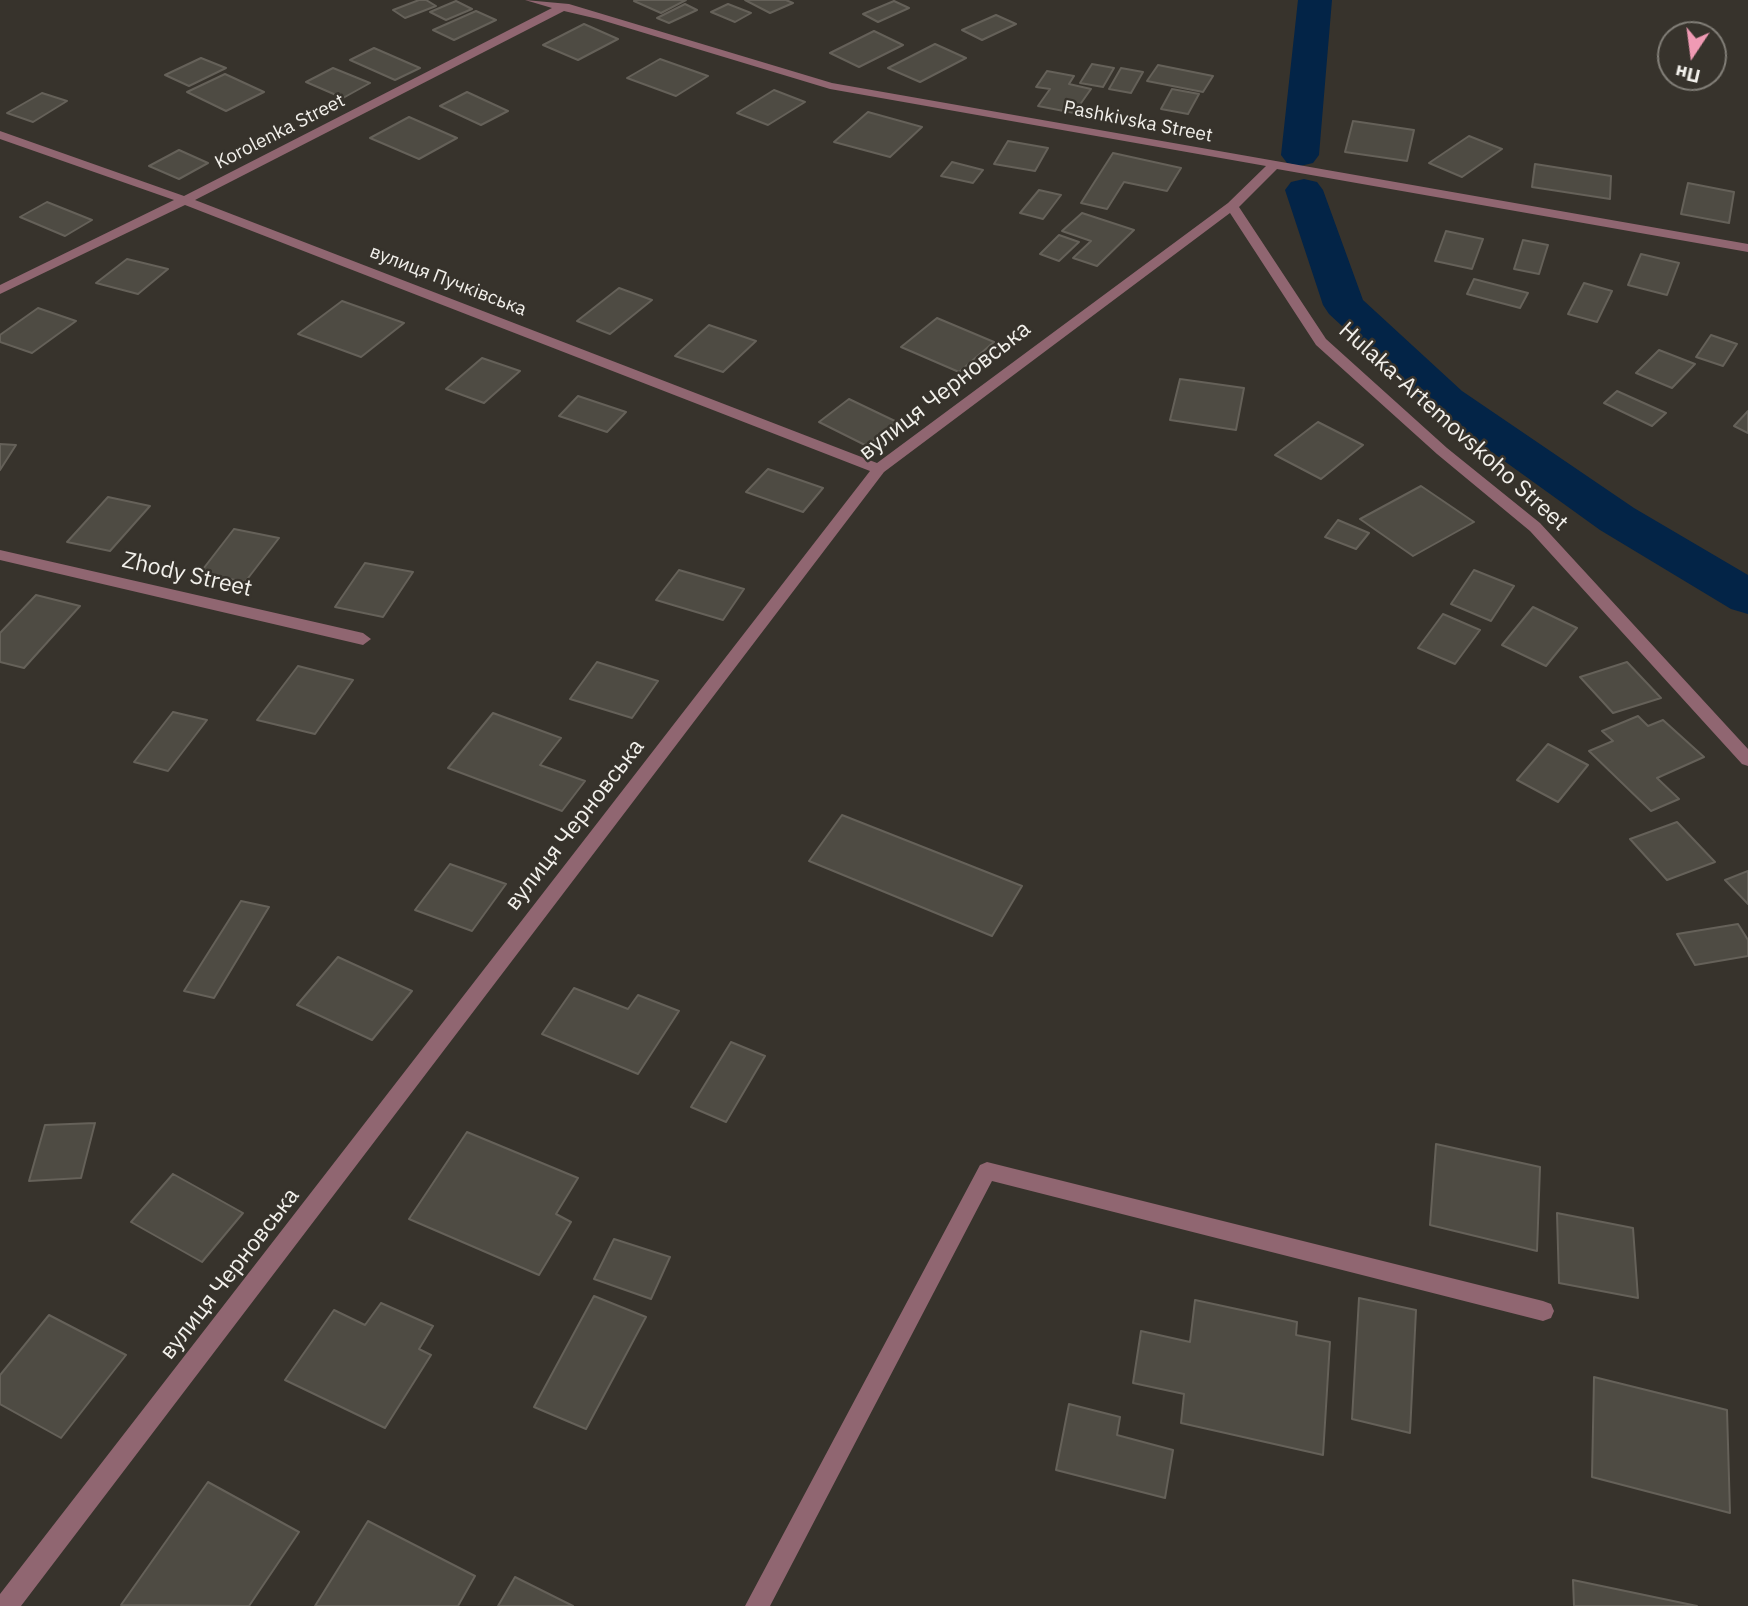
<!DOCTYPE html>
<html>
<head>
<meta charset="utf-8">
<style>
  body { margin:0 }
  #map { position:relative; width:1748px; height:1606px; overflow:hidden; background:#37332c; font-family:"IBM Plex Sans",sans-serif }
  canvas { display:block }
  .north { position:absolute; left:1657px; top:21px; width:70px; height:70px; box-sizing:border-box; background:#37332c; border:2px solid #827f78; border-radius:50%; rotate:193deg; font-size:19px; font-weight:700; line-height:28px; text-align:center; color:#f2f0eb }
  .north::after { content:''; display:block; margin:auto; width:24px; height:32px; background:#f09ab4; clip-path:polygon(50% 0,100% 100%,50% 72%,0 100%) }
</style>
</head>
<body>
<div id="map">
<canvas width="1748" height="1606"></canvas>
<div class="north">Пн</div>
</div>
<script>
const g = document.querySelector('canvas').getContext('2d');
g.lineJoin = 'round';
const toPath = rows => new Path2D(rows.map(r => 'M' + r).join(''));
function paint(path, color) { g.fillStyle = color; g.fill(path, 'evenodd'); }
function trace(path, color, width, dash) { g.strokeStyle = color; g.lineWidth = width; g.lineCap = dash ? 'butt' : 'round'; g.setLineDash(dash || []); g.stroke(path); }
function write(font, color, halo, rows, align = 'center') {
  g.font = font + ' "IBM Plex Sans",sans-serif'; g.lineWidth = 5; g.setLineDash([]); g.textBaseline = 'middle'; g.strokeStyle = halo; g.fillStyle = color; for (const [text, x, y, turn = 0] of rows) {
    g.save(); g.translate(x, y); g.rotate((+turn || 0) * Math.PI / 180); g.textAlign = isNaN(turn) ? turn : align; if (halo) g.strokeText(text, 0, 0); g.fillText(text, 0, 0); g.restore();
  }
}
paint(toPath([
  [1298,0,1332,0,1319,155,1313,163,1300,166,1287,163,1281,155,1298,0],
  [1304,179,1317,182,1323,190,1363,300,1462,391,1634,508,1748,575,1748,614,1731,609,1600,530,1432,409,1329,314,1323,305,1285,190,1291,182,1304,179]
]), '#032447');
const building = toPath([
  [419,0,426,0,436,6,405,18,393,10,419,0],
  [636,0,686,0,661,13,634,1,636,0],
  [745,0,786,0,793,3,770,13,745,0],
  [456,1,472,9,446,20,430,12,456,1],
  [894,1,909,8,878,22,863,14,894,1],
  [685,4,697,10,669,23,657,18,685,4],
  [728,4,751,13,735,22,711,12,728,4],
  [476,11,496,20,454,40,433,30,476,11],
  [996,15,1016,24,982,40,962,30,996,15],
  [584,24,618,39,578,60,543,45,584,24],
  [874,31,903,45,859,67,830,53,874,31],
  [935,44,966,58,920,82,888,68,935,44],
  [374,48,420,68,395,80,350,60,374,48],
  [201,58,226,68,189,86,165,75,201,58],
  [660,59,708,76,676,96,627,78,660,59],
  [1092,64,1114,68,1103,87,1080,83,1092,64],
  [1158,65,1213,76,1203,92,1147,81,1158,65],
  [333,68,370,83,343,98,306,82,333,68],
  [1121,68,1143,72,1131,93,1109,89,1121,68],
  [1047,71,1074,76,1069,84,1091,89,1074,113,1038,106,1050,89,1036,87,1047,71],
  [225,74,264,92,226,111,187,92,225,74],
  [1172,89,1199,94,1188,114,1161,109,1172,89],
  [774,90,805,102,768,125,737,113,774,90],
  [467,92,508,111,481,125,440,106,467,92],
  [42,93,67,101,33,122,7,113,42,93],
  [868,112,922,127,890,157,834,142,868,112],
  [409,117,457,138,419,159,370,138,409,117],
  [1353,121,1414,130,1407,161,1345,152,1353,121],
  [1469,136,1502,149,1462,177,1429,163,1469,136],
  [1008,141,1048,148,1035,171,994,164,1008,141],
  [179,150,208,163,179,179,149,166,179,150],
  [1113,153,1181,168,1167,191,1124,182,1107,209,1081,203,1113,153],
  [952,162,983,170,973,183,941,176,952,162],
  [1535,164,1611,176,1610,199,1532,187,1535,164],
  [1688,183,1734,192,1729,223,1681,214,1688,183],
  [1039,190,1061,195,1043,219,1020,213,1039,190],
  [47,202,92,220,65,236,20,217,47,202],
  [1082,213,1134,230,1097,266,1073,258,1091,241,1062,231,1082,213],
  [1446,231,1483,239,1472,269,1435,261,1446,231],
  [1059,235,1079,242,1059,261,1040,254,1059,235],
  [1523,240,1548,245,1539,274,1514,269,1523,240],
  [1641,254,1679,263,1667,295,1628,285,1641,254],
  [127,259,168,269,138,294,96,283,127,259],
  [1474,279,1528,293,1520,308,1467,294,1474,279],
  [1584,283,1612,291,1597,322,1568,314,1584,283],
  [619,288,652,300,610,334,577,321,619,288],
  [342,301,404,323,361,357,298,334,342,301],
  [38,308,76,321,32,353,0,342,0,335,38,308],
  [937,318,994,342,959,372,901,347,937,318],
  [709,325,756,341,723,372,675,356,709,325],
  [1711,335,1737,344,1723,366,1696,357,1711,335],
  [1659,350,1695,364,1672,388,1636,373,1659,350],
  [482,358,520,371,484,403,446,389,482,358],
  [1180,379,1244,388,1236,430,1170,420,1180,379],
  [1617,391,1666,413,1652,426,1604,403,1617,391],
  [578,396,626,412,607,432,559,416,578,396],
  [849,399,897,422,867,446,819,422,849,399],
  [1748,411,1748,433,1734,426,1748,411],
  [1318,422,1363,445,1321,479,1275,455,1318,422],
  [0,444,16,445,0,470,0,444],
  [768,469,823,488,803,512,746,492,768,469],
  [1421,486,1474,522,1413,556,1360,519,1421,486],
  [108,497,150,506,110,551,67,542,108,497],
  [1338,520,1369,533,1356,549,1325,537,1338,520],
  [234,529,279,538,245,582,200,573,234,529],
  [365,563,413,572,383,617,335,607,365,563],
  [679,570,744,589,723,620,656,600,679,570],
  [1474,570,1514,586,1491,621,1451,604,1474,570],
  [36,595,80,606,24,668,0,662,0,633,36,595],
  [1533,607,1577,628,1546,666,1502,645,1533,607],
  [1443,614,1480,630,1455,664,1418,648,1443,614],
  [597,662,658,681,632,718,570,699,597,662],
  [1627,662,1661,698,1613,713,1580,677,1627,662],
  [298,666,353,680,315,734,257,720,298,666],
  [173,712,207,720,168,771,134,762,173,712],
  [493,713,561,738,540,765,585,781,562,811,448,768,493,713],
  [1638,716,1648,726,1663,720,1704,757,1657,778,1679,799,1651,811,1589,751,1613,741,1602,731,1638,716],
  [1548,744,1588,765,1558,802,1517,780,1548,744],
  [842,815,1022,886,992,936,809,861,842,815],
  [1677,822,1715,862,1667,880,1630,839,1677,822],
  [450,864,506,884,472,931,415,910,450,864],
  [1748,871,1748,904,1725,880,1748,871],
  [241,901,269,907,214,998,184,991,241,901],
  [1738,924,1748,940,1748,956,1695,965,1677,934,1738,924],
  [338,957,412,991,372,1040,297,1005,338,957],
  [574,988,628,1009,638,995,679,1011,638,1074,542,1034,574,988],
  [731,1042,765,1056,726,1122,691,1107,731,1042],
  [95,1123,81,1178,29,1181,45,1125,95,1123],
  [467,1132,578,1178,556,1214,571,1222,539,1275,409,1219,467,1132],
  [1436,1144,1540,1167,1537,1251,1430,1225,1436,1144],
  [173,1174,243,1213,202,1262,131,1222,173,1174],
  [1557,1213,1633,1228,1638,1298,1559,1283,1557,1213],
  [614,1239,670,1257,651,1299,594,1279,614,1239],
  [594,1296,646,1317,586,1429,534,1407,594,1296],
  [1359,1298,1416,1310,1410,1433,1352,1419,1359,1298],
  [1195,1300,1297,1322,1296,1335,1330,1342,1323,1455,1181,1423,1184,1394,1133,1383,1141,1331,1190,1342,1195,1300],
  [381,1303,433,1326,419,1349,431,1355,385,1428,285,1380,334,1310,365,1325,381,1303],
  [49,1315,126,1355,61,1438,0,1404,0,1375,49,1315],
  [1594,1377,1727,1410,1730,1513,1592,1477,1594,1377],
  [1069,1404,1120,1417,1117,1435,1173,1450,1165,1498,1056,1470,1069,1404],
  [208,1482,299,1532,249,1606,121,1605,208,1482],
  [368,1521,475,1576,458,1606,315,1606,368,1521],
  [515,1577,573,1606,498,1606,515,1577],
  [1573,1580,1697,1606,1574,1606,1573,1580]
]);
paint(building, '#4e4b43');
trace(building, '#656159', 2);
paint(toPath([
  [987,1162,1543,1301,1551,1304,1554,1311,1551,1318,1543,1321,992,1181,770,1606,745,1606,980,1165,987,1162]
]), '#906671');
paint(toPath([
  [525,0,569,4,832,83,1748,244,1748,252,1277,169,1239,207,1326,339,1447,448,1540,523,1748,749,1748,766,1742,764,1530,531,1437,454,1316,345,1230,213,884,472,21,1606,0,1606,0,1594,870,471,185,205,0,294,0,285,174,200,0,139,0,131,184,196,552,8,525,0],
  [564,11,598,19,830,89,1266,166,1228,203,877,463,195,200,564,11],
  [0,550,363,633,371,639,363,645,0,560,0,550]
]), '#906671');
write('19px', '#f2f0eb', '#37332c', [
  ["Pashkivska Street",1138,122,11],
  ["Korolenka Street",280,132,-27],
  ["вулиця Пучківська",448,281,21]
]);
write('23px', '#f2f0eb', '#37332c', [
  ["вулиця Черновська",945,391,-38],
  ["Hulaka-Artemovskoho Street",1453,427,42],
  ["Zhody Street",187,575,13],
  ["вулиця Черновська",575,825,-52],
  ["вулиця Черновська",230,1274,-52]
]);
</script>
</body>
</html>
